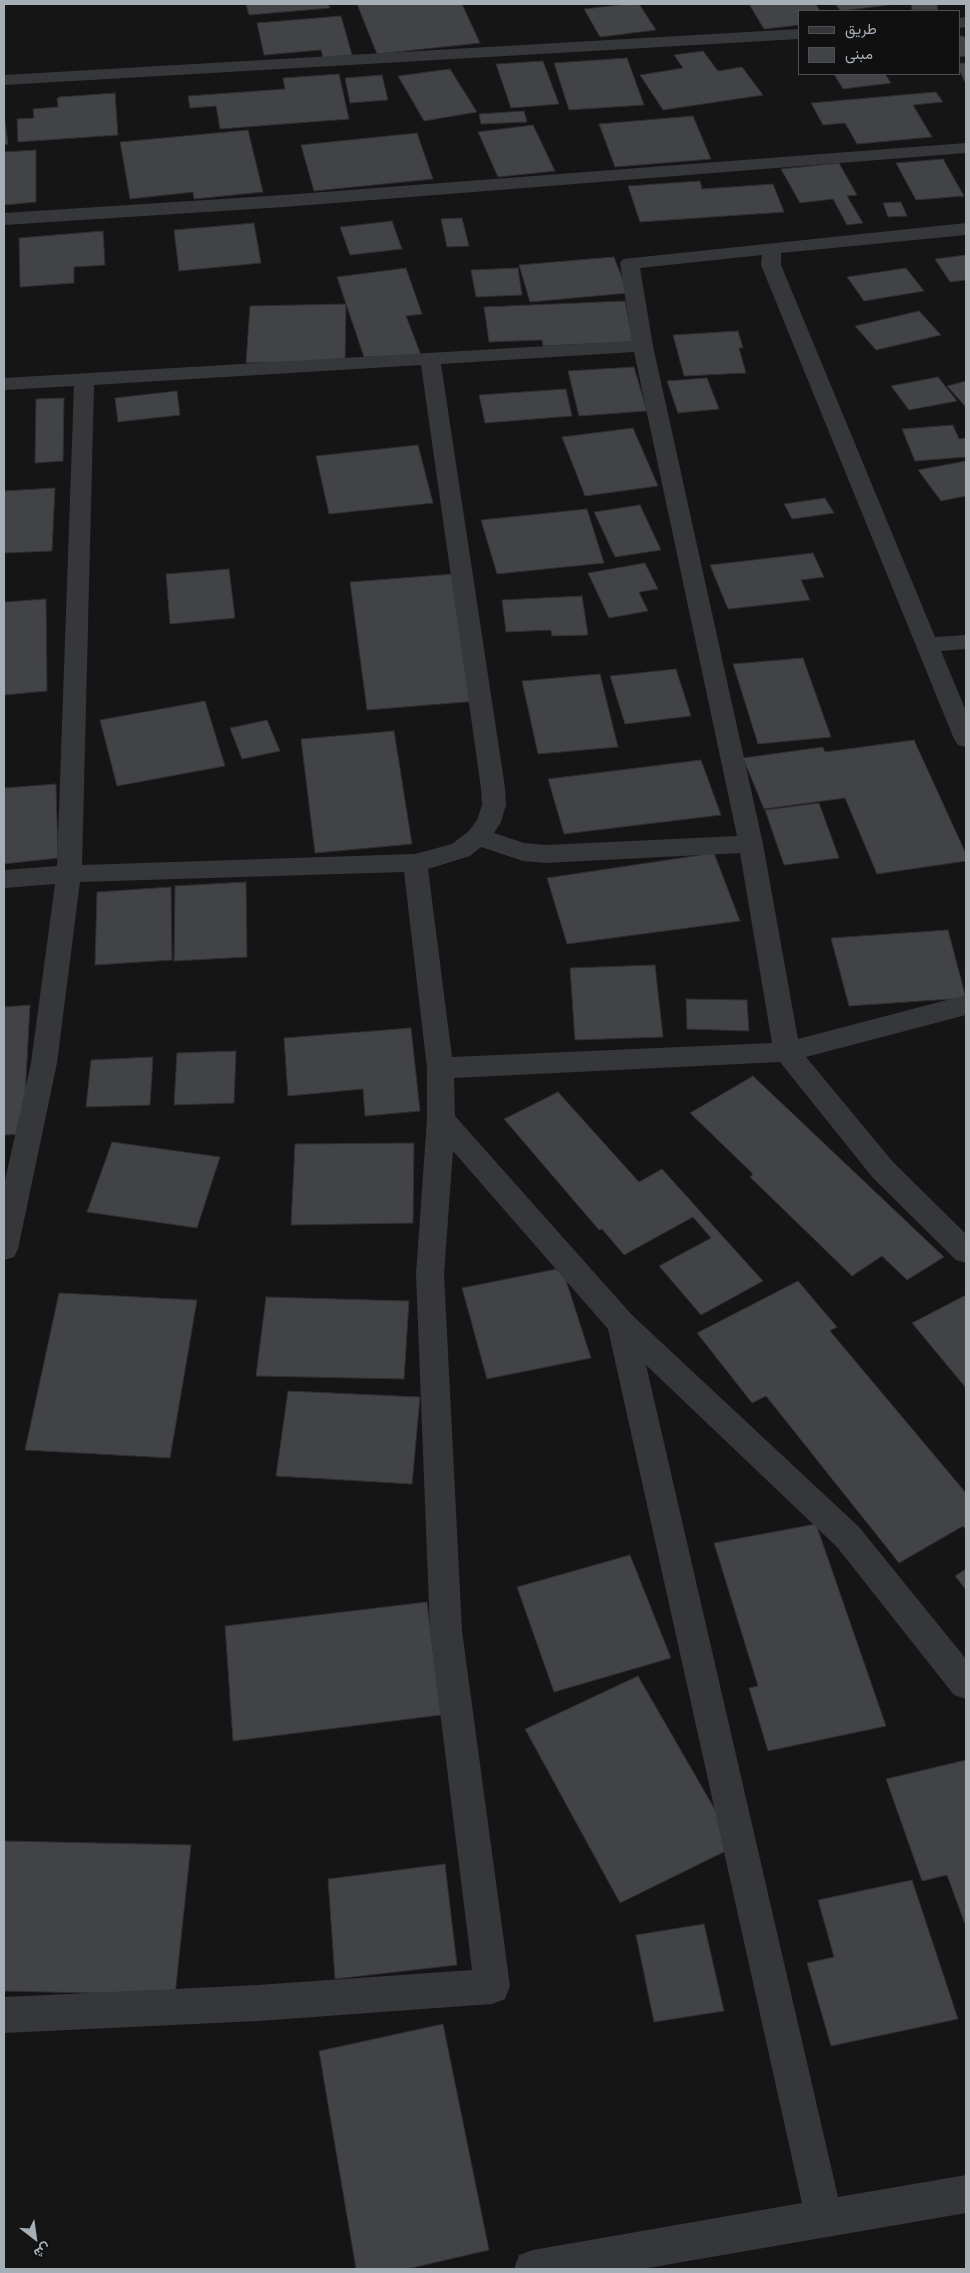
<!DOCTYPE html>
<html>
<head>
<meta charset="utf-8">
<style>
  body { margin:0 }
  #map { position:relative; width:970px; height:2273px; overflow:hidden; background:#151516; font-family:"Archivo Narrow",Vazirmatn,sans-serif }
  canvas { display:block }
  .frame { position:absolute; inset:0; border:5px solid #a6aeb6; pointer-events:none }
  .legend { position:absolute; left:798px; top:10px; width:162px; height:65px; box-sizing:border-box; background:#101011; border:1px solid #4c4f53; margin:0; padding:6px 9px; list-style:none; font-size:15px; color:#a6aeb6 }
  .legend li { display:flex; align-items:center; gap:10px; height:25px }
  .legend b { width:25px; border:1px solid #4c4f53 }
  .north { position:absolute; left:10px; top:2213px; width:50px; height:50px; -webkit-text-stroke:4px #101011; paint-order:stroke; rotate:150deg; font-size:14px; font-weight:700; line-height:20px; text-align:center; color:#a6aeb6 }
  .north::after { content:''; display:block; margin:auto; width:18px; height:22px; background:#a6aeb6; clip-path:polygon(50% 0,100% 100%,50% 72%,0 100%) }
</style>
</head>
<body>
<div id="map">
<canvas width="970" height="2273"></canvas>
<div class="frame"></div>
<ul class="legend">
<li><b style="height:6px;background:#36373b"></b>طريق</li>
<li><b style="height:14px;background:#414346"></b>مبنى</li>
</ul>
<div class="north">ش</div>
</div>
<script>
const g = document.querySelector('canvas').getContext('2d');
g.lineJoin = 'round';
function paint(path, color) { g.fillStyle = color; g.fill(path, 'evenodd'); }
const toPath = rows => new Path2D(rows.map(r => 'M' + r).join(''));
function trace(path, color, width, dash) { g.strokeStyle = color; g.lineWidth = width; g.lineCap = dash ? 'butt' : 'round'; g.setLineDash(dash || []); g.stroke(path); }
const building = toPath([
  [246,4,328,4,330,8,249,15,246,4],
  [357,4,462,4,480,43,377,54,357,4],
  [628,4,639,4,656,30,600,37,584,9,628,4],
  [749,4,816,4,820,11,799,11,799,25,764,29,749,4],
  [835,4,888,4,889,5,841,11,835,4],
  [911,4,937,4,938,10,912,10,911,4],
  [341,16,352,55,323,58,321,50,264,55,257,23,341,16],
  [959,36,963,36,966,39,966,56,959,57,959,36],
  [703,51,718,71,742,67,763,95,663,110,640,75,683,68,674,55,703,51],
  [627,58,644,105,569,110,554,63,627,58],
  [543,61,559,104,511,108,496,64,543,61],
  [959,63,966,63,966,84,959,70,959,63],
  [450,69,477,112,424,121,398,76,450,69],
  [339,74,349,119,220,129,216,106,190,108,188,96,285,89,283,78,339,74],
  [834,74,885,74,891,83,843,89,834,74],
  [382,75,388,100,350,103,345,78,382,75],
  [936,92,943,102,913,105,932,137,857,144,845,123,823,125,811,103,936,92],
  [115,93,118,135,18,142,17,119,34,118,33,109,58,107,57,99,59,97,115,93],
  [524,111,527,122,481,124,479,114,524,111],
  [4,114,8,144,4,145,4,114],
  [693,116,711,159,615,167,599,124,693,116],
  [533,125,555,171,498,177,478,132,533,125],
  [248,130,263,192,194,199,193,192,130,199,120,142,248,130],
  [417,133,433,179,314,191,301,145,417,133],
  [36,150,36,202,4,205,4,152,36,150],
  [943,159,964,196,916,200,896,163,943,159],
  [839,163,857,195,847,196,863,223,847,225,833,199,800,203,781,169,839,163],
  [700,181,702,189,773,184,784,212,640,222,628,186,700,181],
  [901,202,907,216,888,217,883,203,901,202],
  [462,218,469,246,447,247,441,219,462,218],
  [392,221,402,249,350,255,340,227,392,221],
  [254,223,261,263,179,271,174,230,254,223],
  [103,231,105,265,74,267,74,283,20,287,19,238,103,231],
  [966,255,966,280,950,282,935,259,966,255],
  [614,257,628,293,530,302,519,265,614,257],
  [406,268,422,314,406,316,421,355,364,357,337,277,406,268],
  [518,268,522,295,476,297,471,270,518,268],
  [906,268,924,291,864,301,847,277,906,268],
  [625,301,633,342,543,346,542,340,489,342,484,307,625,301],
  [346,304,345,361,246,363,250,306,346,304],
  [919,311,941,335,876,350,855,326,919,311],
  [738,331,743,348,739,348,746,373,684,376,673,335,738,331],
  [634,367,647,411,579,416,568,371,634,367],
  [938,377,957,401,909,410,891,386,938,377],
  [707,378,719,409,678,413,667,381,707,378],
  [966,381,966,407,947,386,966,381],
  [566,389,572,416,485,423,479,395,566,389],
  [177,391,180,415,118,422,115,398,177,391],
  [64,398,63,461,35,463,36,399,64,398],
  [953,425,959,439,966,438,966,457,915,461,902,429,953,425],
  [633,428,658,486,585,496,562,437,633,428],
  [418,445,433,503,329,514,316,456,418,445],
  [966,461,966,496,941,501,918,470,966,461],
  [55,488,52,551,4,553,4,491,55,488],
  [825,498,834,513,792,519,784,504,825,498],
  [640,505,661,550,615,557,594,512,640,505],
  [587,509,604,563,497,574,481,520,587,509],
  [813,553,824,577,801,580,810,600,728,609,710,565,813,553],
  [645,563,658,589,639,592,648,611,609,618,588,573,645,563],
  [229,569,235,618,170,624,166,574,229,569],
  [454,574,477,701,367,710,350,582,454,574],
  [582,596,588,635,552,636,551,630,506,632,502,600,582,596],
  [46,599,47,691,4,695,4,602,46,599],
  [803,658,831,737,758,744,733,664,803,658],
  [676,669,691,716,625,724,610,676,676,669],
  [600,674,618,747,538,754,522,681,600,674],
  [205,701,225,766,117,786,100,720,205,701],
  [267,720,280,751,242,759,230,728,267,720],
  [394,731,412,844,315,853,301,739,394,731],
  [914,740,966,854,966,861,877,874,845,798,764,809,743,758,823,747,825,752,914,740],
  [701,760,721,815,564,834,548,779,701,760],
  [56,784,58,858,4,864,4,788,56,784],
  [819,803,839,858,784,865,765,810,819,803],
  [714,853,740,921,567,944,547,878,714,853],
  [246,882,247,957,174,961,175,886,246,882],
  [171,887,172,960,95,965,97,892,171,887],
  [948,930,966,998,849,1006,831,938,948,930],
  [655,965,663,1037,575,1040,570,968,655,965],
  [686,999,747,1000,749,1031,687,1029,686,999],
  [30,1005,23,1134,4,1135,4,1007,30,1005],
  [411,1028,420,1111,365,1116,363,1089,288,1096,284,1038,411,1028],
  [236,1051,234,1103,174,1105,177,1053,236,1051],
  [153,1057,150,1105,86,1107,91,1060,153,1057],
  [753,1076,944,1257,907,1280,882,1256,852,1276,750,1177,753,1174,690,1113,753,1076],
  [558,1092,639,1182,662,1169,763,1281,701,1315,659,1266,711,1238,693,1217,624,1255,602,1229,599,1230,504,1119,558,1092],
  [112,1142,220,1157,197,1228,87,1212,112,1142],
  [414,1143,413,1223,291,1225,295,1144,414,1143],
  [562,1268,591,1358,487,1379,462,1288,562,1268],
  [798,1281,837,1327,830,1331,966,1493,966,1530,963,1526,899,1563,766,1396,752,1403,697,1333,798,1281],
  [59,1293,197,1300,170,1458,25,1450,59,1293],
  [966,1295,966,1388,912,1323,966,1295],
  [266,1297,409,1301,404,1379,256,1376,266,1297],
  [288,1391,420,1397,412,1484,276,1476,288,1391],
  [816,1524,886,1726,768,1751,749,1688,758,1686,714,1543,816,1524],
  [630,1555,671,1658,554,1692,517,1587,630,1555],
  [966,1569,966,1590,955,1576,966,1569],
  [427,1602,441,1715,233,1741,225,1626,427,1602],
  [638,1676,736,1846,620,1903,525,1729,638,1676],
  [966,1760,966,1927,947,1875,922,1881,886,1779,966,1760],
  [4,1841,191,1845,175,1995,4,1991,4,1841],
  [445,1864,457,1965,335,1979,328,1879,445,1864],
  [912,1880,958,2019,831,2046,807,1963,834,1957,818,1900,912,1880],
  [704,1924,724,2011,654,2022,636,1935,704,1924],
  [443,2024,489,2250,407,2269,356,2269,319,2051,443,2024]
]);
paint(building, '#414346');
trace(building, '#2f2f32', 1);
paint(toPath([
  [966,17,966,27,959,28,959,18,966,17],
  [799,29,799,39,4,85,4,75,799,29],
  [966,143,966,153,284,207,4,225,4,213,284,195,966,143],
  [966,223,966,235,781,253,781,265,935,637,966,635,966,649,941,651,966,711,966,747,958,745,954,739,761,265,762,255,640,268,653,346,763,844,798,1039,966,995,966,1015,806,1057,893,1162,966,1234,966,1263,956,1260,873,1178,780,1062,454,1078,455,1116,632,1315,859,1527,966,1659,966,1699,954,1695,837,1547,646,1365,838,2197,966,2175,966,2213,642,2269,514,2269,519,2255,533,2250,802,2203,608,1329,453,1151,444,1274,462,1631,510,1986,505,1999,492,2004,258,2021,4,2033,4,1997,258,1985,472,1970,430,1631,416,1274,427,1119,427,1068,404,872,80,882,57,1063,18,1249,14,1257,4,1260,4,1185,31,1063,55,884,4,888,4,870,57,866,74,386,4,390,4,378,632,341,620,263,623,259,966,223],
  [634,352,737,836,546,845,524,843,494,833,501,822,506,805,505,788,441,364,634,352],
  [421,365,481,788,482,805,477,820,469,831,452,844,415,854,82,865,94,385,421,365],
  [481,847,523,861,546,863,740,853,772,1043,452,1057,428,869,470,856,481,847]
]), '#36373b');
</script>
</body>
</html>
